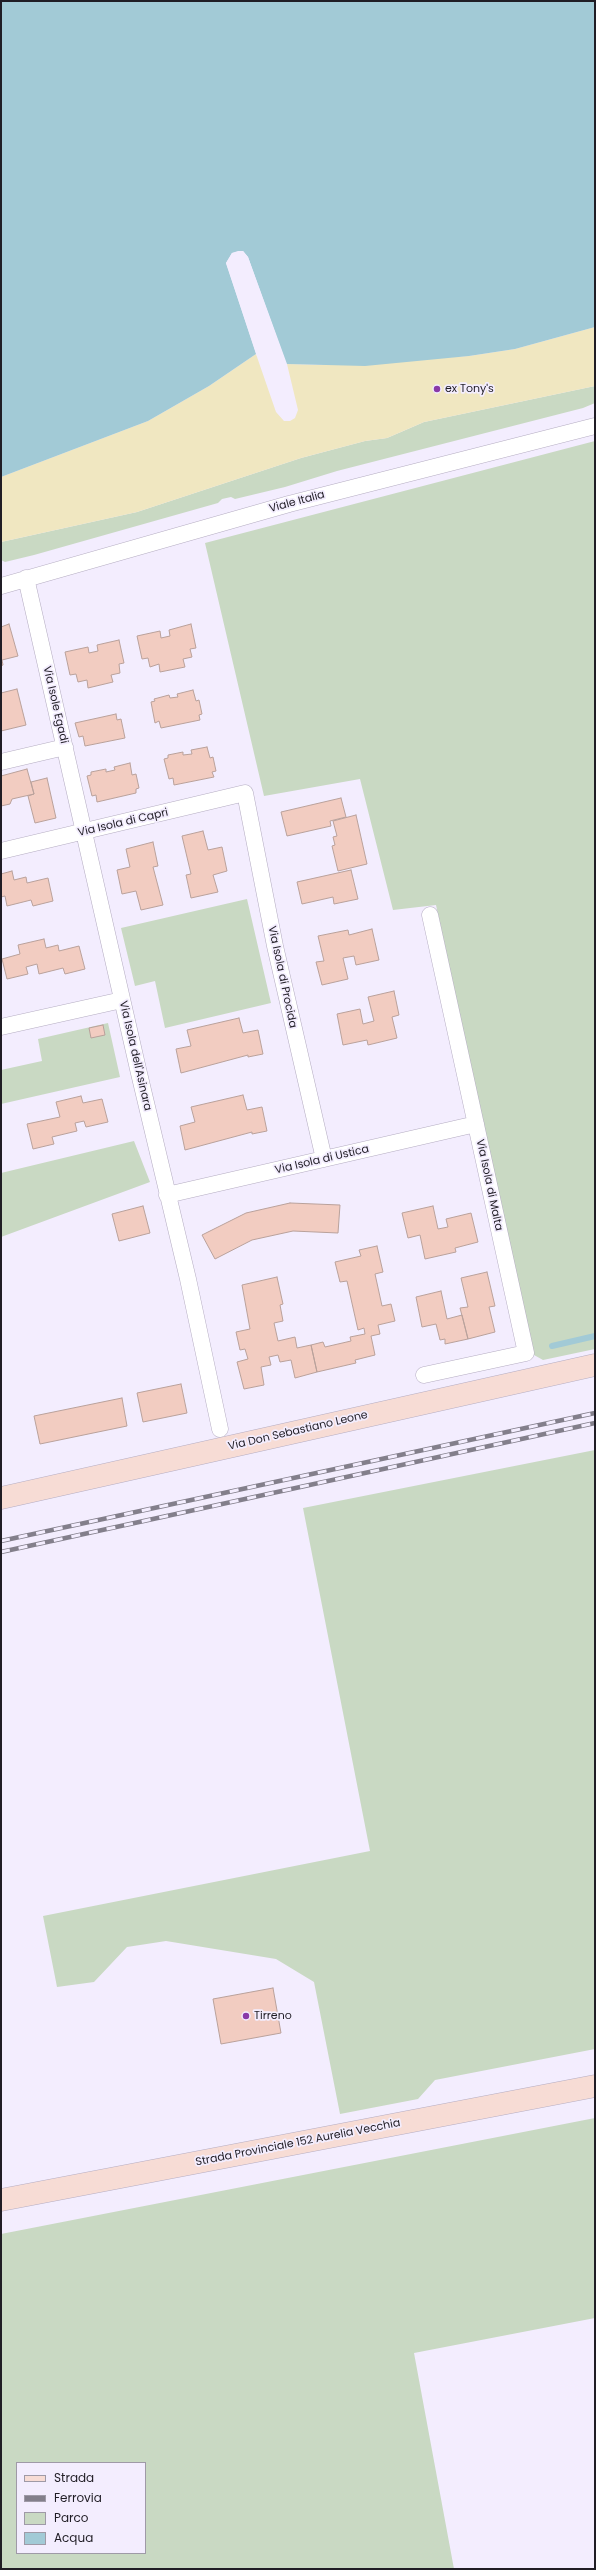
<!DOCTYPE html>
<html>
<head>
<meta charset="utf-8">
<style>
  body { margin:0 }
  #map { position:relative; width:596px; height:2570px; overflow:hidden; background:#f3edfe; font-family:Poppins,sans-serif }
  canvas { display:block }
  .frame { position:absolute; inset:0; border:2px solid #201d25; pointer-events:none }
  .legend { position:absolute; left:16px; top:2462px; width:130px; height:92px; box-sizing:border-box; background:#f3edfe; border:1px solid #9f9aa7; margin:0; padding:5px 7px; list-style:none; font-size:12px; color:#201d25 }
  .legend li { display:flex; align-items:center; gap:8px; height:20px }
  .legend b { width:20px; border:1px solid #9f9aa7 }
</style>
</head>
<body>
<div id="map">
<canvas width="596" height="2570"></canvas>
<div class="frame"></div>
<ul class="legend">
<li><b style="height:5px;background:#f7dcd5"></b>Strada</li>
<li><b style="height:5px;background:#837f8b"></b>Ferrovia</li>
<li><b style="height:11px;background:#c9d9c3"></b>Parco</li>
<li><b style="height:11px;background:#a2cad6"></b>Acqua</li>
</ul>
</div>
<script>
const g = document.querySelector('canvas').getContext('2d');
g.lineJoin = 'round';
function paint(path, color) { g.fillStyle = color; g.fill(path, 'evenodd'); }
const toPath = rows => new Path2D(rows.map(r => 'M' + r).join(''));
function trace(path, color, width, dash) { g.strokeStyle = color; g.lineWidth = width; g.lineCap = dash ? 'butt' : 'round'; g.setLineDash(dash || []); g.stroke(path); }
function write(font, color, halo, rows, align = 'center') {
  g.font = font + ' Poppins,sans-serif'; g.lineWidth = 3.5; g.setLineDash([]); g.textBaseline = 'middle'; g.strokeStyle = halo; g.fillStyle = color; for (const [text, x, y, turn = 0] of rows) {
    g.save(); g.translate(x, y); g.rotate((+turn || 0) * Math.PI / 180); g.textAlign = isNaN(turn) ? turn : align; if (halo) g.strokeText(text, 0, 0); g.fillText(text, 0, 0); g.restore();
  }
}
paint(toPath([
  [595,386,595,403,583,408,337,471,285,487,235,499,231,497,222,499,218,503,34,555,5,562,1,560,1,542,137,512,301,458,365,441,387,438,424,422],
  [595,441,595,1349,543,1360,534,1355,436,905,393,910,360,779,264,796,205,543],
  [247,899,271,1003,165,1028,155,981,135,986,121,928],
  [108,1023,120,1077,1,1104,1,1070,42,1061,38,1039],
  [134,1141,150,1182,1,1237,1,1173],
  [595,1450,595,2049,435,2080,418,2099,340,2114,314,1982,276,1959,166,1941,127,1947,94,1982,57,1987,43,1916,370,1851,303,1508],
  [595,2118,595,2318,414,2353,454,2569,1,2569,1,2234],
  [17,2463,145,2463,145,2553,17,2553]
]), '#c9d9c3');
paint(toPath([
  [595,327,595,386,424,422,387,438,365,441,301,458,137,512,1,542,1,477,148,421,209,386,256,354,276,412,284,421,290,421,295,418,298,410,287,364,326,365,469,356,515,349]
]), '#f0e7c1');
paint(toPath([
  [1,1,595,1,595,327,515,349,469,356,365,366,287,364,248,257,243,251,232,253,226,263,256,354,209,386,148,421,1,477]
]), '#a2cad6');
paint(toPath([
  [238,251,243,251,248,257,287,366,246,258,238,253,234,254,228,263,258,353,257,356,226,263,232,253]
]), '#f3edfe');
trace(toPath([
  [552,1346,595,1336]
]), '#a2cad6', 6);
const building = toPath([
  [9,624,18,656,2,660,3,665,1,666,1,627,9,624],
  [191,624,196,648,190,649,192,657,183,659,185,667,160,672,159,664,150,667,148,658,142,659,137,636,160,631,161,638,170,636,169,630,191,624],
  [119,640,124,663,119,664,120,673,111,675,113,682,88,688,87,680,78,682,76,674,70,675,65,652,88,647,89,653,98,651,97,645,119,640],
  [17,689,26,725,1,731,1,693,17,689],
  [193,690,196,701,199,700,202,714,199,715,200,720,161,728,159,721,155,723,151,702,155,701,154,699,169,695,170,698,178,697,177,694,193,690],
  [116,714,117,720,121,719,125,738,85,746,83,736,79,737,75,723,116,714],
  [207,747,210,758,213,757,216,771,212,772,214,777,174,785,173,778,169,779,164,759,168,758,168,755,183,752,183,755,192,754,191,750,207,747],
  [130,763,132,775,136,774,139,788,136,789,136,793,97,802,96,795,92,796,87,776,91,775,91,772,106,769,106,772,115,770,114,767,130,763],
  [27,769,34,794,12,799,10,804,1,806,1,776,27,769],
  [47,778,56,818,35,823,28,796,34,794,31,782,47,778],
  [341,798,346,817,330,821,331,826,287,836,281,812,341,798],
  [356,815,367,864,338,871,332,846,335,845,333,837,337,836,333,821,356,815],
  [203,831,208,850,222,847,227,871,213,875,218,892,191,898,186,875,191,874,182,836,203,831],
  [153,842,158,866,153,867,163,905,141,910,136,891,122,894,117,870,130,867,126,849,153,842],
  [351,870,358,899,334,904,333,897,302,904,297,882,351,870],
  [12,871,14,880,26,877,27,883,48,878,53,901,33,906,31,900,7,906,5,896,1,897,1,874,12,871],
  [372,929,379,960,356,965,354,956,343,958,348,979,322,985,316,962,324,961,318,936,348,930,349,935,372,929],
  [44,939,46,948,58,945,59,951,79,946,85,969,65,974,63,968,39,974,37,964,26,967,28,974,7,979,2,959,20,954,18,945,44,939],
  [394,991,399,1015,392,1017,397,1038,368,1045,367,1040,343,1045,337,1014,360,1009,363,1024,374,1021,368,997,394,991],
  [239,1018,243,1033,258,1030,263,1054,248,1057,248,1055,181,1073,176,1049,191,1046,187,1030,239,1018],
  [103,1025,105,1035,91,1038,89,1028,103,1025],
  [243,1095,247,1110,262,1107,267,1131,252,1134,252,1132,185,1150,180,1126,195,1122,191,1107,243,1095],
  [81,1096,83,1103,102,1099,108,1122,86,1127,84,1121,75,1123,77,1131,52,1137,54,1144,33,1149,27,1124,60,1117,56,1102,81,1096],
  [290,1203,340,1205,338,1233,293,1231,252,1240,215,1259,202,1235,246,1213,290,1203],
  [143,1206,150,1233,119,1241,112,1214,143,1206],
  [433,1206,438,1229,448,1227,446,1219,471,1213,478,1242,455,1248,456,1252,425,1259,420,1235,408,1238,402,1213,433,1206],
  [377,1246,383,1272,375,1274,382,1306,391,1304,395,1321,378,1325,380,1334,371,1336,375,1355,355,1360,356,1363,317,1372,311,1345,323,1342,325,1347,351,1341,350,1337,365,1334,364,1328,358,1330,347,1281,340,1282,335,1262,361,1256,359,1250,377,1246],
  [487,1272,495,1306,489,1307,495,1332,468,1339,460,1308,468,1307,461,1278,487,1272],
  [277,1277,283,1304,280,1305,283,1321,274,1323,278,1341,295,1337,297,1348,311,1345,317,1372,295,1378,291,1360,280,1362,278,1355,269,1357,271,1365,261,1367,264,1385,244,1389,237,1362,248,1359,245,1349,240,1350,236,1332,250,1329,242,1285,277,1277],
  [441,1291,447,1319,462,1315,468,1339,445,1344,445,1339,440,1340,436,1324,422,1327,416,1297,441,1291],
  [181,1384,187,1413,143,1422,137,1393,181,1384],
  [122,1398,127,1426,40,1444,34,1416,122,1398],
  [273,1988,281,2033,221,2044,213,1999,273,1988]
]);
paint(building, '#f2ccc1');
trace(building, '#b9a19b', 1);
const street = toPath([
  [26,578,138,1069,188,1279,220,1429],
  [1,586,289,504,595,426],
  [1,762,65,747],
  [1,851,245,793,275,946,324,1159],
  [1,1027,122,1000],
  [167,1195,476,1124],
  [424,1375,526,1353,430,915]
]);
const secondary = toPath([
  [1,1498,595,1365],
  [1,2200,595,2086]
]);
trace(street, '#b5adc2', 17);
trace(secondary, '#b5adc2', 23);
trace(street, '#fff', 16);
trace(secondary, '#f7dcd5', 22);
const rail = toPath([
  [1,1541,595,1413],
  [1,1552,595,1423]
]);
trace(rail, '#837f8b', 4.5);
trace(rail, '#f3edfe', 3, [9]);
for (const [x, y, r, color] of [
  [437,389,4,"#8939a8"],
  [246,2016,4,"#8939a8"]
]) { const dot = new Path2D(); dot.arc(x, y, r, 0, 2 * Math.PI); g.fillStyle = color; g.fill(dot); trace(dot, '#f3edfe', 1.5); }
write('11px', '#201d25', '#f3edfe', [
  ["ex Tony's",445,389],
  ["Tirreno",254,2016]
], 'left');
write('11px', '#201d25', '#f3edfe', [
  ["Viale Italia",297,502,-15],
  ["Via Isole Egadi",55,705,77],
  ["Via Isola di Capri",123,823,-13],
  ["Via Isola di Procida",282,977,78],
  ["Via Isola dell'Asinara",135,1056,77],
  ["Via Isola di Ustica",322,1160,-13],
  ["Via Isola di Malta",489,1185,78],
  ["Via Don Sebastiano Leone",298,1431,-13],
  ["Strada Provinciale 152 Aurelia Vecchia",298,2143,-11]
]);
</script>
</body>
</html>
